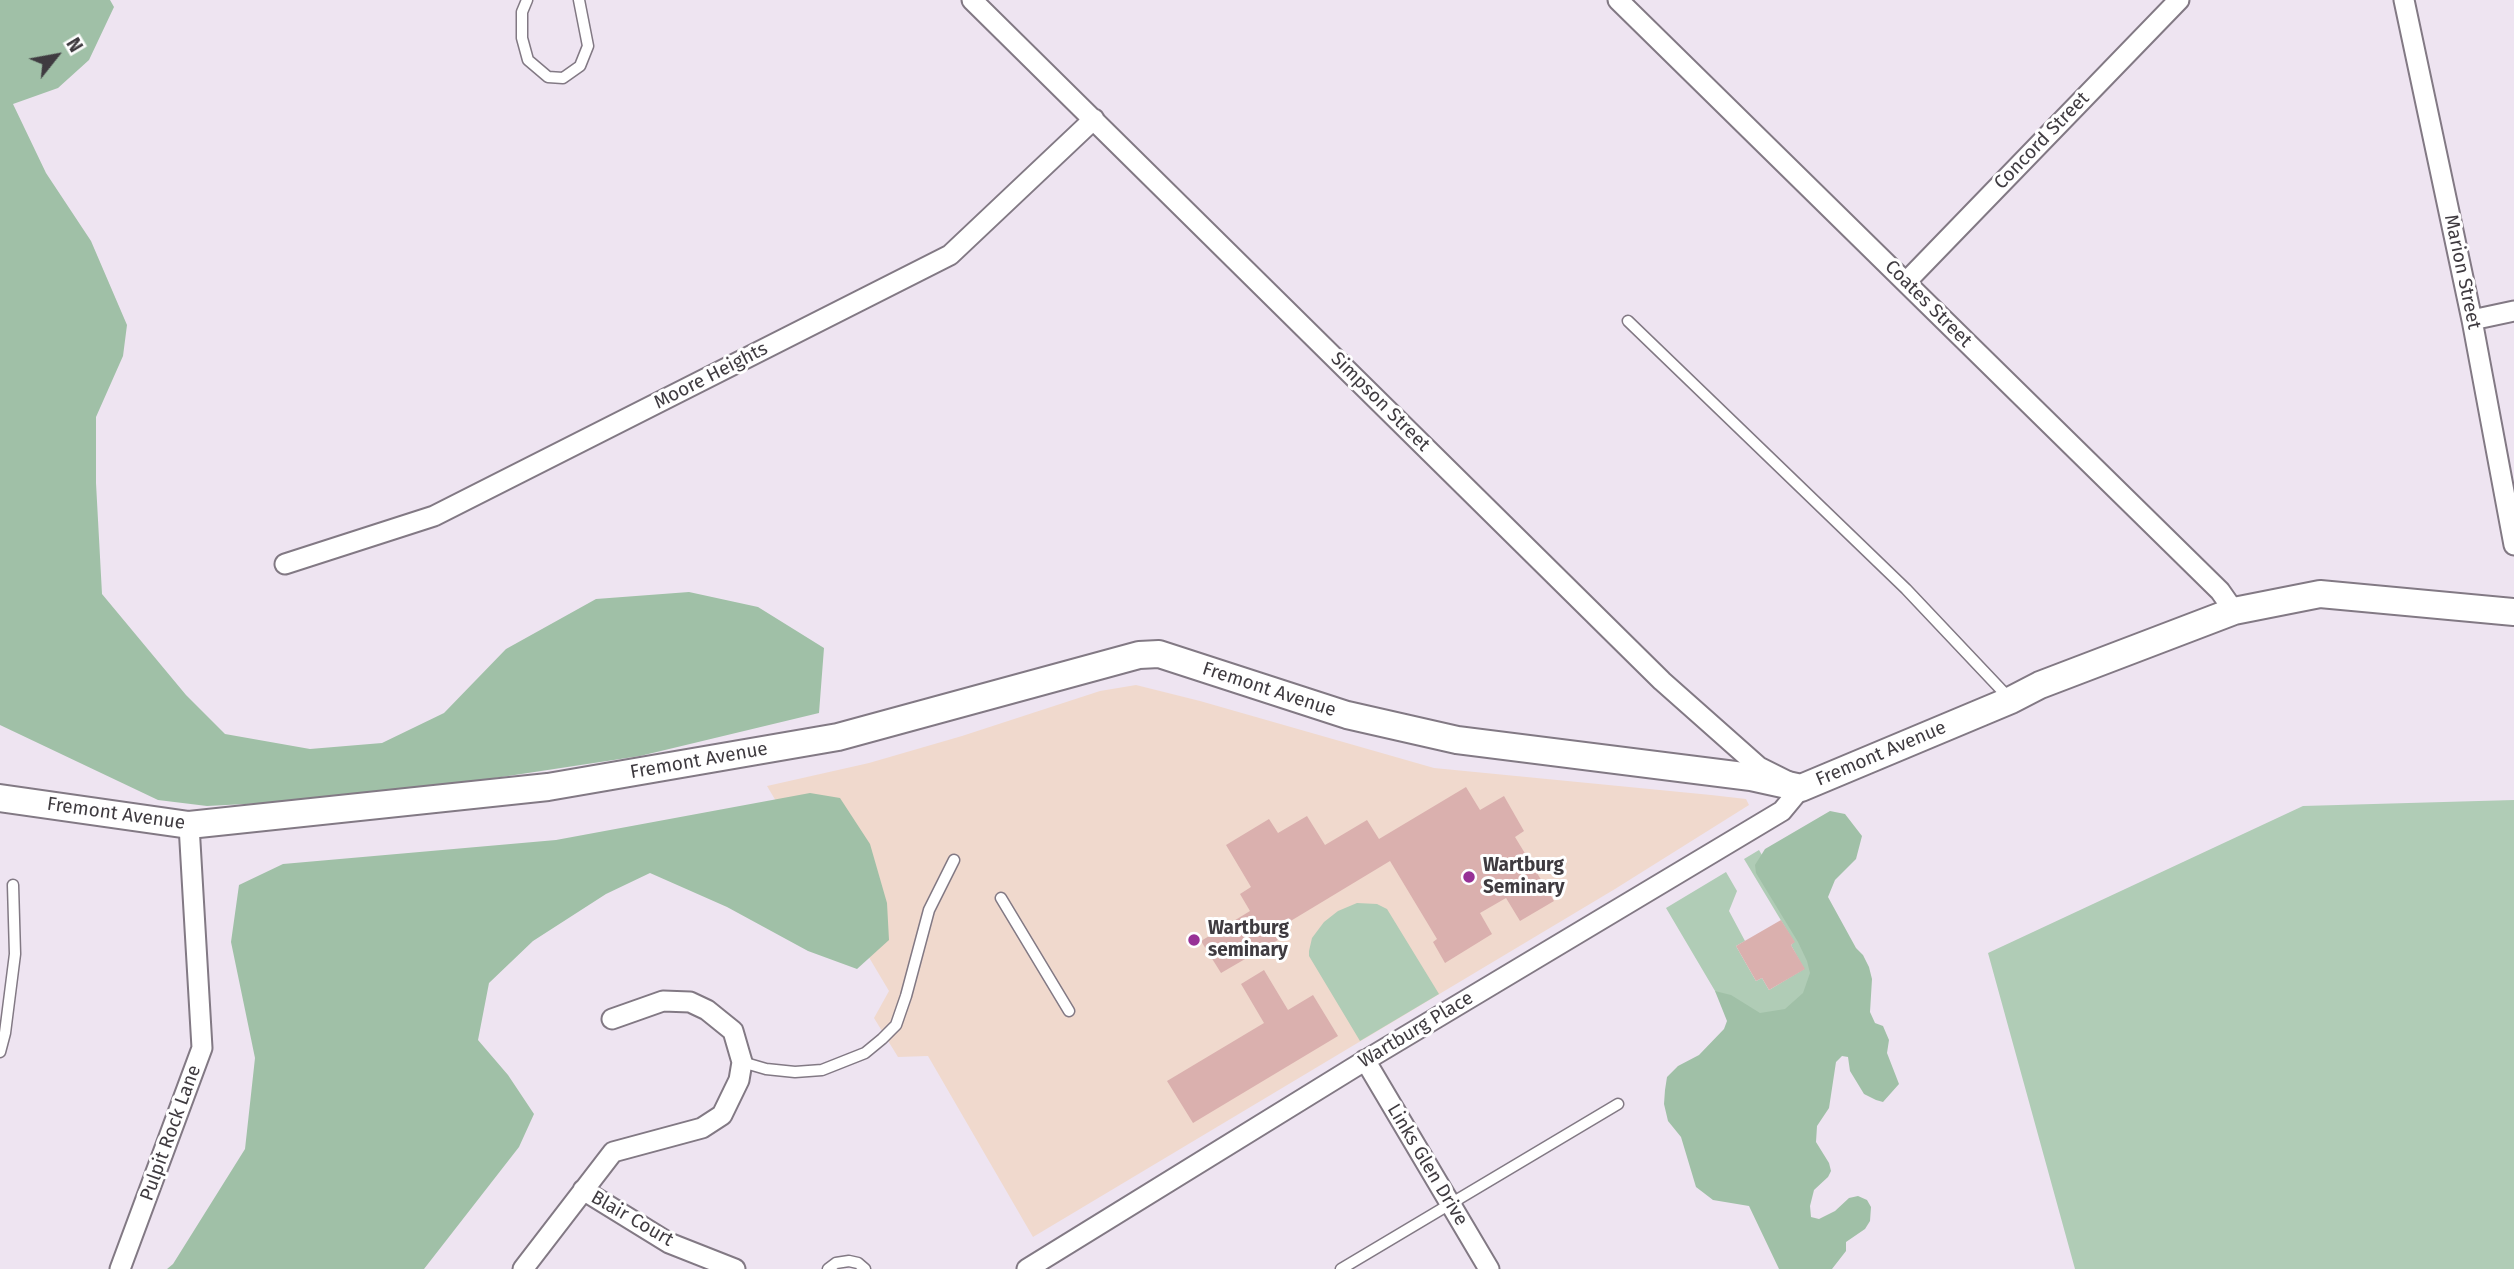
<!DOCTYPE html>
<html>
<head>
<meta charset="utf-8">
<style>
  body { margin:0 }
  #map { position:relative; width:2514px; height:1269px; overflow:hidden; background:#eee4f1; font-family:"Fira Sans",sans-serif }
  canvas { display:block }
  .north { position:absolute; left:21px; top:21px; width:70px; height:70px; -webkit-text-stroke:5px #fff; paint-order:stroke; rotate:59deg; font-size:19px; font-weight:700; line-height:28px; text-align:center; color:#3f3b40 }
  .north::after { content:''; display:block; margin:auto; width:24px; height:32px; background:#3f3b40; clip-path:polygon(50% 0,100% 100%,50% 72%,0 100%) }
</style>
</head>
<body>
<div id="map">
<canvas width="2514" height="1269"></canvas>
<div class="north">N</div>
</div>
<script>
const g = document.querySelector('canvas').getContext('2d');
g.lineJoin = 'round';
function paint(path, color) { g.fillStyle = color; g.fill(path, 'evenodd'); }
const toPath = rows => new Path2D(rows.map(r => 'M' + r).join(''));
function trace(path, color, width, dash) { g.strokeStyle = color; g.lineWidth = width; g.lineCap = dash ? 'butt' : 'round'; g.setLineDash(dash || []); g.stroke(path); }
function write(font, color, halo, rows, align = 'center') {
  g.font = font + ' "Fira Sans",sans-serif'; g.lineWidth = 6; g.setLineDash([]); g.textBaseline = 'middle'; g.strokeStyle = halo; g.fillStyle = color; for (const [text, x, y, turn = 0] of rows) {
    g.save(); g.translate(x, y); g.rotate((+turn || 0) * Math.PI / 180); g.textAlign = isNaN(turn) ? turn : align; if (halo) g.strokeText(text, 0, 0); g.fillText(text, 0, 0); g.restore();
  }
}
paint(toPath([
  [1136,685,1200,701,1434,768,1711,795,1746,799,1749,805,1615,889,1033,1237,928,1056,898,1057,874,1018,889,991,767,786,869,763,962,736,1100,691]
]), '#f0d9cd');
paint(toPath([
  [2514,800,2514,1269,2075,1269,1988,953,2303,806],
  [1759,850,1848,1000,1754,1057,1666,908,1726,872,1737,891,1729,911,1745,941,1736,946,1756,981,1762,978,1769,990,1804,969,1791,945,1794,942,1744,859],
  [1357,903,1377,904,1387,909,1439,994,1360,1041,1309,956,1309,951,1312,938,1324,922,1338,911]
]), '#b0ccb6');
paint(toPath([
  [0,0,110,0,114,7,89,60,58,88,13,104,46,173,91,241,127,325,123,356,96,417,96,483,102,594,186,695,225,734,310,749,382,743,444,713,506,649,596,599,689,592,758,607,824,648,819,713,640,756,363,798,207,806,158,800,0,725],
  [810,793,840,798,870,844,887,903,889,940,857,969,808,951,727,907,650,873,606,894,533,941,489,983,478,1040,508,1075,534,1114,519,1147,424,1269,167,1269,173,1264,245,1149,255,1058,231,942,239,885,283,864,556,840],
  [1830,811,1845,814,1862,836,1856,859,1835,880,1828,897,1856,948,1863,955,1869,967,1872,979,1870,1012,1875,1023,1883,1026,1889,1040,1887,1053,1899,1084,1883,1102,1876,1100,1864,1094,1850,1071,1848,1057,1842,1056,1836,1062,1829,1108,1817,1126,1816,1142,1829,1163,1831,1171,1828,1177,1814,1190,1810,1206,1811,1217,1819,1219,1835,1211,1849,1198,1858,1196,1867,1200,1871,1207,1870,1221,1865,1229,1846,1242,1846,1251,1832,1269,1779,1269,1749,1206,1713,1200,1696,1187,1681,1137,1668,1121,1664,1104,1665,1090,1667,1077,1678,1066,1699,1055,1724,1029,1727,1021,1715,991,1731,995,1760,1013,1785,1009,1803,993,1810,973,1807,961,1798,942,1756,873,1755,865,1765,849]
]), '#a0c0a7');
paint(toPath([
  [1466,787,1480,810,1504,796,1524,831,1515,837,1554,901,1520,921,1506,898,1480,913,1492,934,1445,963,1433,942,1437,939,1390,861,1279,928,1283,937,1221,973,1201,941,1250,911,1240,894,1251,887,1226,845,1269,819,1278,833,1307,816,1325,845,1367,820,1379,839],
  [1781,920,1795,942,1791,945,1805,969,1769,990,1762,978,1756,981,1736,946],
  [1264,970,1288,1010,1313,995,1338,1036,1193,1123,1167,1081,1264,1023,1241,984]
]), '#dab0ae');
const service = toPath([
  [527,0,522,12,522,38,528,60,548,77,563,78,580,66,588,46,579,0],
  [1628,321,1906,589,2010,699],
  [1001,898,1069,1011],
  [0,1052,5,1033,15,954,13,885],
  [742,1062,766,1069,795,1072,822,1070,865,1053,882,1039,896,1025,906,996,929,910,954,860],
  [828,1269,836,1263,849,1261,858,1263,865,1269],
  [1341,1269,1618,1104]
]);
const minor = toPath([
  [972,0,1662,681,1759,767,1801,788,1782,811,1361,1063,1027,1269],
  [1618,0,2220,591,2234,611],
  [2404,0,2472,320,2514,545],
  [1906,282,2179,0],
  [2472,320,2514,311],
  [285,564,434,516,950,255,1094,119],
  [1365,1060,1489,1269],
  [583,1190,669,1243,735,1269],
  [120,1269,202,1048,189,825],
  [523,1269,613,1152,702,1128,722,1115,739,1080,742,1062,733,1031,707,1010,690,1002,663,1001,612,1019]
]);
const secondary = toPath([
  [0,798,189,825,548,787,838,737,1139,655,1159,654,1347,715,1457,740,1751,777,1801,788,2011,700,2040,685,2234,611,2320,594,2514,612]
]);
trace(service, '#827984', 13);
trace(minor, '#827984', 23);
trace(secondary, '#827984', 30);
trace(service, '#fff', 10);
trace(minor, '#fff', 19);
trace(secondary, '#fff', 26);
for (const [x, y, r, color] of [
  [1469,877,7,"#973196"],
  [1194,940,7,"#973196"]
]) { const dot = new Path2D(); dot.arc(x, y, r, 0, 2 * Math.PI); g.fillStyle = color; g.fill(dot); trace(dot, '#fff', 2.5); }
write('19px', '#3f3b40', '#fff', [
  ["Concord Street",2042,141,-46],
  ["Marion Street",2462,272,78],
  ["Coates Street",1928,304,45],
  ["Moore Heights",711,376,-27],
  ["Simpson Street",1380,402,45],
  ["Fremont Avenue",1269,690,18],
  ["Fremont Avenue",1881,754,-23],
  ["Fremont Avenue",699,761,-10],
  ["Fremont Avenue",116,814,8],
  ["Wartburg Place",1416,1030,-31],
  ["Pulpit Rock Lane",171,1133,-70],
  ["Links Glen Drive",1427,1165,59],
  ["Blair Court",632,1219,30]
]);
write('bold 19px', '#3f3b40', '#fff', [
  ["Wartburg",1483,866],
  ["Seminary",1483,888],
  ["Wartburg",1208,929],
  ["seminary",1208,951]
], 'left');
</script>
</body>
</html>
